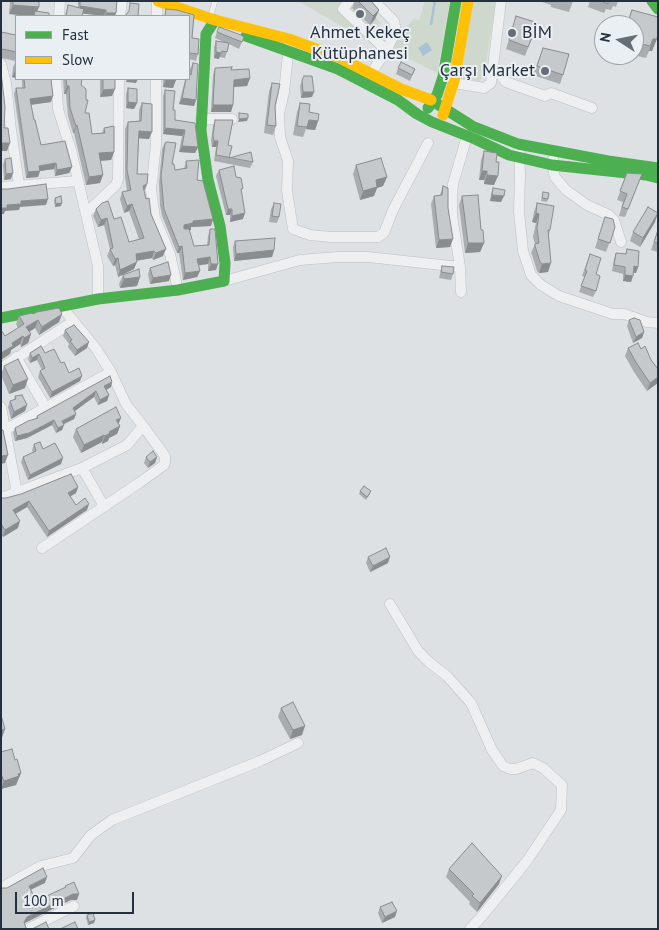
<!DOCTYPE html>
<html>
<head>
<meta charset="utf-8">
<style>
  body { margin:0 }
  #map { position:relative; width:659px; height:930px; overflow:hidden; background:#dde1e4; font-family:"PT Sans",sans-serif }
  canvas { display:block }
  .frame { position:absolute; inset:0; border:2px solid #24303d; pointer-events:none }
  .legend { position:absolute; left:15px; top:15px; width:175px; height:65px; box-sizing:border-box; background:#eaeff4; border:1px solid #9ba3ab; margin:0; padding:6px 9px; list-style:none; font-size:15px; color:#24303d }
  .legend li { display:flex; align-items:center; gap:10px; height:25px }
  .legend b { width:25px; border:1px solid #9ba3ab }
  .north { position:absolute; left:594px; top:15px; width:50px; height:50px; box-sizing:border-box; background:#eaeff4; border:1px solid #9ba3ab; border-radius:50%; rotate:281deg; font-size:14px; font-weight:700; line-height:20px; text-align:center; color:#24303d }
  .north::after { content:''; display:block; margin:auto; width:18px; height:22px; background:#656e77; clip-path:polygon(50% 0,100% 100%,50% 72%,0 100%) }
  .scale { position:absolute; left:15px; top:892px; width:119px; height:22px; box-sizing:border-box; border:2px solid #24303d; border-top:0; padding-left:6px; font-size:15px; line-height:18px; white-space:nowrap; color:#24303d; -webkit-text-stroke:4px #eaeff4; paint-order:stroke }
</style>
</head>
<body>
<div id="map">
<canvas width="659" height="930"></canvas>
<div class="frame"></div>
<ul class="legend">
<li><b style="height:6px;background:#4caf50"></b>Fast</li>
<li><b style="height:6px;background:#ffc107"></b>Slow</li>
</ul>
<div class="north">N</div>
<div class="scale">100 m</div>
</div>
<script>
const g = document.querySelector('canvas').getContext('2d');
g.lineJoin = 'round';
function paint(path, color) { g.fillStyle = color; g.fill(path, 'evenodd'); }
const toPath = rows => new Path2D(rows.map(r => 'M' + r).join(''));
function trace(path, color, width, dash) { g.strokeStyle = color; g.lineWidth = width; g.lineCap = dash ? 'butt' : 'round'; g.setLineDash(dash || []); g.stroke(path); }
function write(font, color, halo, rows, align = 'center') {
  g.font = font + ' "PT Sans",sans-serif'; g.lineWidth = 4; g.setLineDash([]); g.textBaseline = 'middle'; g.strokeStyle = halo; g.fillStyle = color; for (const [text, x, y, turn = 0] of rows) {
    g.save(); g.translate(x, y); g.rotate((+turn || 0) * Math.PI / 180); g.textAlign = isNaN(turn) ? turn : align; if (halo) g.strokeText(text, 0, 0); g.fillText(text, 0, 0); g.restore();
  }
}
paint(toPath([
  [298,1,360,1,381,23,366,40],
  [425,1,450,1,437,73,389,49,414,18,419,21],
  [472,1,496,1,484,76,480,81,460,78]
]), '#cfd8cd');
paint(toPath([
  [427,42,432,50,423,56,418,48]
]), '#a8c2d2');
trace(toPath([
  [431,24,435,1]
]), '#a8c2d2', 2.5);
const lane = toPath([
  [210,18,215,1]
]);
const street = toPath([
  [349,1,343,9,386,50],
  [59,16,60,1],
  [120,16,122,1],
  [157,16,157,1],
  [289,45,284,92,279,114,280,137,288,161,287,191,293,229,310,235,331,237,378,237,384,233,393,210,428,143],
  [1,64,6,83,11,130,19,185],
  [493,66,506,82,545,96,551,93,592,108],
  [368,78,387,49,396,31,394,21,374,1],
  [56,79,58,109,71,150,98,266,98,299],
  [156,79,156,145,151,190,155,218,170,254,178,290],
  [454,83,484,88,491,83,501,1],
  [201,119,232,119],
  [519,151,520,174,519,212,523,251,531,275,541,285,559,296,613,314,624,314,647,322,658,323],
  [553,159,552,165,555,177,559,182,566,190,587,205,609,215,614,220,621,242],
  [1,187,78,181],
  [86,213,116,185,118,179,119,79],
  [224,281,300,260,338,257,368,257,460,267],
  [461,292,460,267,452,215,452,199,453,184,467,136],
  [16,357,46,408],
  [1,368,74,321],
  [1,407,17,493],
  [1,432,111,372],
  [82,468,104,506],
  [1,498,82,468,127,445,143,426,126,404,111,372,95,347,61,306],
  [42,548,139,483,164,465,165,462,165,456,143,426],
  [390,604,418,651,430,663,447,676,471,703,492,750,503,766,510,769,516,769,533,763,543,768,562,785,561,810,527,861,483,915,470,929],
  [1,888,41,866,73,858,91,835,112,820,260,761,298,743],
  [28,929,74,906]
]);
trace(lane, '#bcbfc2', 6);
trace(street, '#bcbfc2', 11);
trace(lane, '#edeff0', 5);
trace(street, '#edeff0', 10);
trace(toPath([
  [652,1,658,9],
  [246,36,338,69,398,100,417,114,432,122,475,139,509,155,552,165,646,175,658,178],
  [431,100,472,126,518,144,608,161,658,168],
  [428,108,437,95,443,77,456,1],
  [1,318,98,299,178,290,224,281,225,263,220,226,208,180,201,131,206,34,215,20]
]), '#4caf50', 11);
trace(toPath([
  [158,1,215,20,289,39,340,58,401,89,431,100],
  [443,115,454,81,468,1]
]), '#ffc107', 11);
paint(toPath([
  [10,1,39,1,37,11,34,16,9,14],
  [78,1,117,1,116,13,115,16,104,16,83,13,82,16,65,16,68,5,78,8],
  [355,1,371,1,379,10,375,19,370,25,352,8],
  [542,1,573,1,569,12,551,7,551,5,542,2],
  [590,1,618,1,616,7,613,6,611,10,606,9,604,13,588,7],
  [166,9,177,10,194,15,192,38,199,39,198,54,196,61,189,59,189,16,164,16],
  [632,10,658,17,652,51,649,51,646,58,633,55,634,55,634,25,626,25],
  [516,16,538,23,525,56,506,49],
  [1,32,16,35,16,61,1,58],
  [217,32,244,37,239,49,229,44,225,58,219,57,219,59,214,58,214,47,216,41,224,42,215,38],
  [543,48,563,75,560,84,533,75],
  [16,61,16,78,12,77,13,67],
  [193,63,196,100,194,106,179,104,185,80,185,79,189,79,190,69],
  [215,68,231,70,250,78,247,86,234,87,233,105,231,112,211,112,213,75],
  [398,68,415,69,410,81,396,74],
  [304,76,312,97,301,98,300,86],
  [22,79,51,79,51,102,31,105,34,120,41,145,72,167,69,173,55,176,54,169,40,171,38,177,26,178,14,94,16,88,22,88],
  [63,79,82,79,81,85,85,113,92,134,102,133,104,128,114,152,111,160,100,161,103,175,100,183,86,185,74,133,73,133,68,116,66,94,64,94],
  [100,79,115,79,112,96,100,97],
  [163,79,176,79,173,88,163,87],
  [272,83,275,106,276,126,273,135,264,133,269,91],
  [128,88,137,103,134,109,126,108,126,94],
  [165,90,173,110,175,120,198,147,195,153,179,152,182,136,163,134,163,96],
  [142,103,149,139,139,138,137,174,144,191,163,256,153,260,152,258,137,261,134,269,118,277,115,265,113,266,107,256,110,249,104,225,98,227,93,216,96,209,114,219,129,242,139,239,129,211,124,213,120,199,122,192,127,191,125,177,125,129,128,122,139,121,139,110],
  [300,103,318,121,315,130,306,129,303,137,293,135,297,112],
  [215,120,228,145,229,158,253,162,250,168,214,161,216,147,212,147,211,141,213,126],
  [165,143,175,170,184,169,186,161,197,180,213,219,211,226,191,227,191,230,189,230,194,246,207,245,208,236,210,229,216,270,208,271,208,264,198,265,200,271,197,277,183,280,179,253,177,253,162,216,160,205,159,183,162,149],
  [484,151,496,162,494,185,484,184,484,180,479,180,481,160],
  [5,159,11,179,4,180,3,165],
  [356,165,387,177,383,186,377,188,374,196,360,200,353,174],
  [219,170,236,177,243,188,241,192,243,219,230,222,230,215,226,215,216,176],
  [627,173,642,174,625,217,619,216,623,202,617,200],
  [443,186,450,247,436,248,431,204,434,196,440,195],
  [493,188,501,202,490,201,491,194],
  [543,192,548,199,547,202,541,201],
  [462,196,481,230,484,243,480,252,465,253,459,205],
  [55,198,61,206,55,207,54,201],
  [274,203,279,217,277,223,269,222,271,209],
  [537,203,550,230,549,234,548,272,539,273,537,271,532,255,531,253,535,244,533,237,536,223,532,222,534,212],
  [605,217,615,227,606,252,595,248],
  [655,222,640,247,630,241,633,232],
  [658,229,658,252,651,250],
  [235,241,274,250,272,257,234,261,233,247],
  [627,249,638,267,636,273,633,273,631,282,623,281,623,274,612,271,614,259,616,253,625,254],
  [590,254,596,274,596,291,593,297,579,292,585,277,582,276],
  [442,266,453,274,451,280,439,278],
  [150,268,169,281,150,284,148,274],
  [123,275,140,277,137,286,120,288,119,284],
  [33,314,59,322,39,335,35,328,29,332,31,334,28,343,21,347,20,344,11,350,10,354,5,336,18,328,16,324,19,316],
  [629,320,644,332,642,338,633,343,627,326],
  [65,330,87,348,75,356,68,347,69,344,63,336],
  [628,348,641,349,658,369,647,391,634,372,625,356],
  [30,353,45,353,61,363,69,373,80,381,50,398,38,377,40,371,42,370,37,360,30,363,28,359],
  [4,366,25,388,9,394,1,375],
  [112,382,111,387,106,390,109,395,107,401,98,405,94,397,74,411,76,414,74,419,64,424,62,430,56,433,52,425,27,438,15,441,13,433,15,428,36,419,37,416],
  [15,396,27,405,25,411,11,419,8,407,10,401,14,400],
  [119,424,120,426,117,434,109,438,108,441,102,444,102,442,81,453,73,437,76,429],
  [34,444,43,449,61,464,28,480,21,462,23,457,33,452,32,450],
  [146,457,157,457,155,463,148,468,144,463],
  [78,487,76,493,70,496,76,505,87,510,47,537,27,507,16,514,18,528,3,537,1,534,1,498,6,498],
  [360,491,370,494,366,500,359,494],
  [368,557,388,563,370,572,366,563],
  [281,708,302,735,290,739,278,717],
  [1,752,15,760,21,773,16,785,1,789],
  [449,869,499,884,477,912,469,904,470,902,446,877],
  [380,907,395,917,382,923,378,913],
  [87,915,95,920,94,923,88,925,86,918]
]), '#a9adaf');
paint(toPath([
  [13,5,39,7,35,16,35,11,33,16,9,14],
  [80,6,106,10,104,16,78,13],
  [379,10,375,19,370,25,373,16],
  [106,13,116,13,115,16,105,16],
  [653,39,657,39,652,51,649,51],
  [216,52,221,53,219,59,214,58],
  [15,71,16,72,16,78,12,77],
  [250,78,247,86,231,87,234,80],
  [127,79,138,79,136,83,126,82],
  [166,79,176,80,173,88,163,87],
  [67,86,69,86,66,94,64,94],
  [115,89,112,96,100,97,103,90],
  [303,92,314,92,312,97,301,98],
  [53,96,51,102,28,105,30,99],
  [182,98,196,100,194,106,179,104],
  [128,102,137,103,134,109,126,108],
  [213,105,233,105,231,112,211,112],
  [248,118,247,121,238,122,239,119],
  [309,120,318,121,315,130,306,129],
  [77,125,74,133,73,133,76,126],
  [165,128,185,130,182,136,163,134],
  [139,131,152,132,149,139,136,138],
  [214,141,218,141,216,147,212,147],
  [1,143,10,143,7,151,1,151],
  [182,146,198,147,195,153,179,152],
  [114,152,111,160,96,161,99,153],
  [56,163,54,169,40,171,38,177,26,178,28,172,39,166],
  [72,167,69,173,55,176,57,170],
  [482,171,487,171,484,180,479,180],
  [13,173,11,179,4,180,6,174],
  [103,175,100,183,86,185,89,177],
  [487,175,498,176,494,185,484,184],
  [387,177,383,186,377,188,374,196,360,200,363,191,376,180],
  [147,184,144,191,143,186],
  [492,195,504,196,501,202,490,201],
  [48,199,46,205,20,207,19,210,5,211,4,214,1,214,1,208,7,205,21,201],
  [62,203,61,206,55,207,56,204],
  [132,204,129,211,124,213,127,206],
  [228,209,232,209,230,215,226,215],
  [245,213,243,219,230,222,232,216],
  [536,213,539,214,536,223,532,222],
  [658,213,655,222,640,247,643,238],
  [107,218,104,225,98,227,101,220],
  [213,219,211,226,191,227,191,230,181,232,184,225,193,221],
  [453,239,450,247,436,248,439,240],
  [468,243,484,243,480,252,465,253],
  [182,246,179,253,177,253,179,247],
  [166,249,163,256,153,260,156,253],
  [274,250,272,257,234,261,236,254],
  [154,251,152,258,133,261,136,254],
  [210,257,208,264,195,266,197,259],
  [118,258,115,265,113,266,115,259],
  [137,262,134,269,118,277,120,270],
  [551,263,548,272,539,273,542,264],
  [211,264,218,264,216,270,208,271],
  [634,266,638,267,636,273,632,272],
  [200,271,197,277,183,280,185,273],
  [171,275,169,281,150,284,153,278],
  [625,275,633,276,631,282,623,281],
  [140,277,137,286,120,288,124,279],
  [62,314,59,322,39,335,42,327],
  [38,320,35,328,23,336,26,327],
  [644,332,642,338,633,343,636,337],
  [31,334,28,343,21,347,24,338],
  [23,336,20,344,11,350,10,354,1,360,1,353,12,343],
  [89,342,87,348,75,356,77,350],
  [39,354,37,360,30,363,32,358],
  [82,376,80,381,50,398,52,392],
  [658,377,658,383,647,391,650,383],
  [28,379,25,388,9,394,13,385],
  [112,382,111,387,102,392,104,386],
  [96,391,94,397,71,414,73,408],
  [109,395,107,401,98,405,100,400],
  [27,405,25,411,11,419,14,412],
  [76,414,74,419,60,426,62,421],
  [121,418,118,425,116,420],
  [54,420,52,425,27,438,15,441,17,436],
  [64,425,62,430,56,433,58,428],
  [120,426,117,434,109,438,108,441,102,444,105,436,109,432],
  [104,435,102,442,81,453,84,445],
  [8,455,5,463,1,464,1,456],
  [157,457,155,463,148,468,150,462],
  [63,458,61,464,28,480,30,475],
  [78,487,76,493,66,499,68,493],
  [29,501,27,507,11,516,13,510],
  [89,504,87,510,47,537,49,531],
  [20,521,18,528,3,537,5,530],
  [390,557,388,563,370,572,373,566],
  [305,726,302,735,290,739,293,730],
  [5,729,2,738,1,738,1,730],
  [21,773,16,785,1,789,4,781],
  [502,876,499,884,477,912,480,903],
  [47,877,45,883,26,892,29,886],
  [73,894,79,894,77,900,71,900,25,923,21,928,24,922,27,917],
  [397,911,395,917,382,923,385,917],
  [95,920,94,923,88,925,89,922]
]), '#8a8d8f');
const building = toPath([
  [13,1,39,1,39,7,13,5,13,1],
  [80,1,117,1,116,13,106,13,106,10,80,6,80,1],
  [358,1,371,1,379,10,373,16,358,1],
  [601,1,608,1,608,4,601,1],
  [130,3,139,4,138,16,125,16,129,11,130,3],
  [68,5,84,9,82,16,66,16,68,5],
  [166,9,177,10,194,15,192,38,199,39,198,54,189,53,189,16,165,16,166,9],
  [632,10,658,17,658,31,657,39,653,39,650,46,634,42,634,25,627,25,632,10],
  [35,11,49,13,49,16,34,16,35,11],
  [516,16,538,23,528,47,509,40,516,16],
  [219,27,241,35,244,37,242,42,217,32,219,27],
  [1,32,16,35,16,52,3,49,1,51,1,32],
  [216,41,229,43,227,52,222,51,221,53,216,52,216,41],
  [543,48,569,54,563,75,537,66,543,48],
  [401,62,415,69,412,75,398,68,401,62],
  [193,63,198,64,196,100,182,98,186,79,189,79,189,74,191,75,193,63],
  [232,67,231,70,249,69,250,78,234,80,233,105,213,105,215,68,232,67],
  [1,72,5,107,4,128,8,128,10,143,1,143,1,72],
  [304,76,312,76,314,92,303,92,302,80,304,76],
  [24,79,51,79,53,96,30,99,34,120,35,120,41,145,65,141,72,167,57,170,56,163,39,166,40,171,28,172,16,88,25,88,24,79],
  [66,79,82,79,81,85,86,89,86,100,88,100,85,113,89,113,92,134,105,133,104,128,114,126,114,152,99,153,103,175,89,177,77,125,76,126,70,108,69,86,67,86,66,79],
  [103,79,115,79,115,89,103,90,103,79],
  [166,79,176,79,176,80,166,79],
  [272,83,280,84,275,106,276,126,267,125,272,83],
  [128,88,137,89,137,103,128,102,128,88],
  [165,90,175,91,173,110,175,110,175,120,195,123,198,147,182,146,185,130,165,128,165,90],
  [142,103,152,104,152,132,139,131,137,174,148,174,147,184,143,186,146,199,149,198,151,214,166,249,156,253,154,251,136,254,137,262,120,270,118,258,115,259,110,249,113,248,107,218,101,220,96,209,102,203,108,201,114,219,121,217,129,242,144,238,132,204,127,206,122,192,131,190,127,170,128,122,141,121,142,103],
  [300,103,310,104,309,112,319,114,318,121,309,120,307,127,297,126,300,103],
  [239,113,248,114,248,118,239,119,239,113],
  [215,120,233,120,228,145,232,146,229,158,251,152,253,162,216,155,218,141,214,141,213,135,215,120],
  [167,142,176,143,172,164,174,164,175,170,187,168,186,161,199,160,197,180,203,181,213,219,193,221,193,223,184,225,184,229,189,229,194,246,209,245,210,229,215,229,218,264,211,264,210,257,197,259,200,271,185,273,182,246,179,247,164,209,161,176,165,143,167,142],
  [484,151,497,153,496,162,499,162,498,176,487,175,487,171,482,171,484,151],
  [11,158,13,173,6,174,5,159,11,158],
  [381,158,387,177,376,180,377,187,363,191,356,165,381,158],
  [234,166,236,177,241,178,243,188,241,189,245,213,232,216,232,209,228,209,219,170,234,166],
  [627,173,642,174,628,209,622,207,627,194,620,191,627,173],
  [46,184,48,199,21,201,21,204,7,205,7,208,1,208,1,189,8,189,46,184],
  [443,186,448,188,448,208,453,239,439,240,434,196,442,195,443,186],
  [493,188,505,190,504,196,492,195,493,188],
  [543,192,549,193,548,199,542,198,543,192],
  [478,195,481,230,483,230,484,243,468,243,462,196,478,195],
  [61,196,62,203,56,204,55,198,61,196],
  [274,203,281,204,279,217,272,216,274,203],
  [537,203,554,206,550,230,548,230,551,263,542,264,540,262,535,246,535,244,539,243,537,228,539,214,536,213,537,203],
  [648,207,658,213,643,238,633,232,648,207],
  [605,217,613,219,615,227,610,243,598,239,605,217],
  [658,230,658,243,654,242,658,230],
  [275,238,274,250,236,254,235,241,275,238],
  [627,249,639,251,638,267,634,266,633,276,625,275,625,267,614,265,616,253,626,254,627,249],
  [590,254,601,258,596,274,600,276,596,291,581,286,587,271,585,270,590,254],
  [168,262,171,275,153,278,150,268,168,262],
  [442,266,454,267,453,274,441,272,442,266],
  [139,269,140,277,124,279,123,275,139,269],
  [59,308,62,314,42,327,38,320,26,327,31,334,24,338,23,336,12,343,13,346,1,353,1,330,5,336,24,324,19,316,32,313,33,314,37,312,59,308],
  [634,318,640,320,644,332,636,337,629,320,634,318],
  [74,325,89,342,77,350,70,341,72,340,65,330,74,325],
  [638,343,641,349,645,346,651,360,658,369,658,377,650,383,637,364,628,348,638,343],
  [41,346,45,353,54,349,61,363,64,362,69,373,79,368,82,376,52,392,40,371,45,368,39,354,32,358,30,353,41,346],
  [18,359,28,379,13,385,4,366,18,359],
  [110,376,112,382,104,386,109,395,100,400,96,391,73,408,76,414,62,421,64,425,58,428,54,420,29,433,17,436,15,428,28,421,38,418,37,416,110,376],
  [22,395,27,405,14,412,10,401,16,399,15,396,22,395],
  [116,407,121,418,116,420,120,426,109,432,110,433,105,436,104,435,84,445,76,429,116,407],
  [1,430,3,430,8,455,1,456,1,430],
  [40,442,43,449,55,443,63,458,30,475,23,457,36,451,34,444,40,442],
  [153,451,157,457,150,462,146,457,153,451],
  [71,474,78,487,68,493,76,505,85,498,89,504,49,531,29,501,13,510,20,521,5,530,1,524,1,498,6,498,21,494,71,474],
  [364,486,371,491,367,497,360,491,364,486],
  [386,548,390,557,373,566,368,557,386,548],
  [293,702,305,726,293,730,281,708,293,702],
  [1,715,5,729,1,730,1,715],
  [12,749,15,760,17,759,21,773,18,774,19,776,4,781,1,774,1,752,12,749],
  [472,843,502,876,480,903,472,896,474,894,449,869,472,843],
  [43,868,47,877,29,886,36,901,66,887,65,886,74,882,79,894,73,894,27,917,24,922,26,928,28,929,1,929,1,888,7,888,43,868],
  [392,902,397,911,385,917,380,907,392,902],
  [93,913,95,920,89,922,87,915,93,913],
  [46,922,49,929,32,929,46,922],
  [75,922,78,929,60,929,75,922]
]);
paint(building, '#c5c9cc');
trace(building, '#8a8d8f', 1);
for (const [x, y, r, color] of [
  [360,14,5,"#656e77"],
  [512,33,5,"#656e77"],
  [545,71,5,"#656e77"]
]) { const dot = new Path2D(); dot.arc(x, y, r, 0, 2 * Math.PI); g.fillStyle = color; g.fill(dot); trace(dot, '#eaeff4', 2); }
write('18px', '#24303d', '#eaeff4', [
  ["Ahmet Kekeç",360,33],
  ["Kütüphanesi",360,54],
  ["BİM",522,33,"left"],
  ["Çarşı Market",535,71,"right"]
]);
</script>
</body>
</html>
